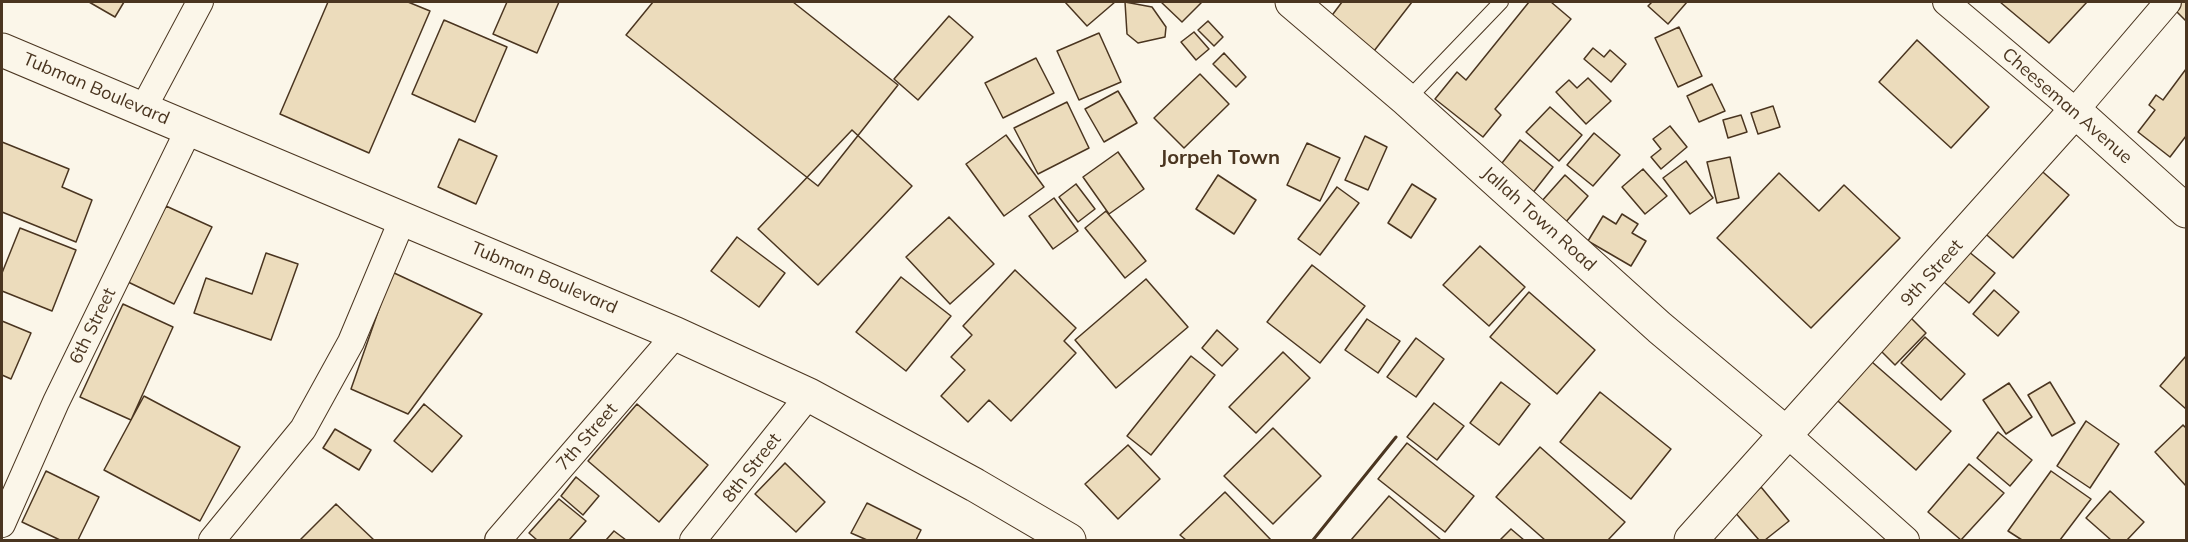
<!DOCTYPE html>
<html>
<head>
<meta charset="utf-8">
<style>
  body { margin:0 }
  #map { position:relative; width:2188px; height:542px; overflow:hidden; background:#fbf6e9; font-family:Mulish,sans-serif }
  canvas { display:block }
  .frame { position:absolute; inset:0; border:3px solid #4a3520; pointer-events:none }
</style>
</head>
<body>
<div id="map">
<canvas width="2188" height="542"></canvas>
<div class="frame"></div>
</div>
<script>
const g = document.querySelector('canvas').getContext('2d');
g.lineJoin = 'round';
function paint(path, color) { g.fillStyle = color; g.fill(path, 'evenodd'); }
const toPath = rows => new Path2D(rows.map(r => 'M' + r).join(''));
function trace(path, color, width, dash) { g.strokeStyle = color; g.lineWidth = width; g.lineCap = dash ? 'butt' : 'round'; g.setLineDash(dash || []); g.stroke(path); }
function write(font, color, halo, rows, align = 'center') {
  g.font = font + ' Mulish,sans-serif'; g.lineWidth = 4.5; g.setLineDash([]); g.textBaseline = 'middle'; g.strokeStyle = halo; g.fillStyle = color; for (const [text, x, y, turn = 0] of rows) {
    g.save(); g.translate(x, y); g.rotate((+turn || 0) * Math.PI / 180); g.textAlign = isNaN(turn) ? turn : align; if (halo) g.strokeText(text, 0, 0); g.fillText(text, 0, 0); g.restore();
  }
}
const building = toPath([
  [89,2,124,2,115,17,89,2],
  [328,2,408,2,430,11,369,153,280,114,328,2],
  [507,2,559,2,537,53,493,34,507,2],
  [653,2,793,2,898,85,818,186,626,35,653,2],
  [1065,2,1115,2,1087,26,1065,2],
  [1125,2,1152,7,1166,27,1165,37,1138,43,1127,34,1125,2],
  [1161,2,1202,2,1182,22,1161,2],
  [1342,2,1412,2,1374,51,1330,18,1342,2],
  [1529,2,1551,2,1571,19,1495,109,1501,115,1483,137,1435,99,1457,72,1466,80,1529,2],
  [1652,2,1687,2,1668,24,1648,6,1652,2],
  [2000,2,2087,2,2049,43,2000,2],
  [2181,2,2186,2,2186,21,2174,9,2181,2],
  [949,16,973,37,918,100,894,79,949,16],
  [444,20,507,47,475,122,412,94,444,20],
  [1208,21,1223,37,1214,46,1198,30,1208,21],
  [1679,27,1702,76,1678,87,1655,38,1679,27],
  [1194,32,1209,49,1196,60,1181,42,1194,32],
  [1099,33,1121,82,1079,100,1057,51,1099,33],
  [1917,40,1989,107,1951,148,1879,82,1917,40],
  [1593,48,1604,57,1610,50,1626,64,1611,82,1584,59,1593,48],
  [1224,53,1246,77,1236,87,1213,64,1224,53],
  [1036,58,1054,93,1003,118,985,83,1036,58],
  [2186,69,2186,136,2170,157,2138,132,2155,110,2149,105,2156,95,2163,100,2186,69],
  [1200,74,1229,104,1184,148,1154,118,1200,74],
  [1588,78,1611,101,1586,124,1556,92,1569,80,1577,88,1588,78],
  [1712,84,1725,111,1699,122,1687,96,1712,84],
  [1118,91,1137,123,1104,142,1085,109,1118,91],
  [1067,102,1089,148,1038,174,1014,128,1067,102],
  [1773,106,1780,127,1758,134,1751,113,1773,106],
  [1550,107,1582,135,1559,161,1526,132,1550,107],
  [1741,115,1747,132,1728,138,1723,120,1741,115],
  [1670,126,1687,147,1661,169,1651,157,1661,149,1653,139,1670,126],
  [852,130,912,186,818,285,758,229,852,130],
  [1594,133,1620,155,1593,186,1567,165,1594,133],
  [1006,135,1044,187,1004,216,966,164,1006,135],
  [1365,136,1387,147,1368,190,1345,180,1365,136],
  [459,139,497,156,476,204,438,187,459,139],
  [1520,140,1553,167,1528,199,1495,172,1520,140],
  [2,142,69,169,62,187,92,200,76,242,2,212,2,142],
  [1307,143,1340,158,1320,201,1287,185,1307,143],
  [1118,152,1144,189,1109,214,1083,177,1118,152],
  [1730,157,1739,198,1717,203,1707,162,1730,157],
  [1686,161,1713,198,1690,214,1663,178,1686,161],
  [2036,166,2069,195,2013,258,1980,229,2036,166],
  [1643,169,1667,196,1645,214,1622,187,1643,169],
  [1779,173,1819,211,1844,185,1900,238,1811,328,1717,238,1779,173],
  [1218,175,1256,200,1234,234,1196,209,1218,175],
  [1565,175,1588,196,1565,223,1541,202,1565,175],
  [1076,184,1095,209,1078,222,1059,197,1076,184],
  [1412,184,1436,199,1411,238,1388,223,1412,184],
  [1337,187,1359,203,1320,255,1298,239,1337,187],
  [1054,198,1078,231,1053,249,1029,216,1054,198],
  [166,206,212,227,174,304,126,281,166,206],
  [1106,211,1146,261,1125,278,1085,228,1106,211],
  [1622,214,1638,224,1632,233,1646,241,1631,266,1588,241,1603,216,1616,224,1622,214],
  [949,217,994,264,950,304,906,257,949,217],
  [20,228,76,250,52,311,2,291,2,273,20,228],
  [737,237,785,273,759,307,711,271,737,237],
  [1480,246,1525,287,1489,326,1443,285,1480,246],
  [1963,247,1995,273,1969,303,1938,277,1963,247],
  [266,253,298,264,271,340,194,313,206,278,252,294,266,253],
  [1312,265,1365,306,1320,363,1267,322,1312,265],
  [1015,270,1076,328,1064,341,1076,353,1011,421,989,400,968,422,941,396,965,370,951,357,972,335,963,326,1015,270],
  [392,272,482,314,408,414,351,389,392,272],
  [901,277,951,316,906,371,856,332,901,277],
  [1146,279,1188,327,1116,388,1075,340,1146,279],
  [1994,290,2019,312,1998,336,1973,314,1994,290],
  [1529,292,1595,350,1557,394,1490,337,1529,292],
  [123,304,173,327,131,420,80,397,123,304],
  [1904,311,1926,333,1895,365,1873,343,1904,311],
  [1367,319,1400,341,1378,373,1345,350,1367,319],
  [2,321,31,333,11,379,2,375,2,321],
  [1217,330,1238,349,1222,366,1202,348,1217,330],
  [1925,337,1965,374,1941,400,1901,363,1925,337],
  [1416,338,1444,359,1416,397,1387,377,1416,338],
  [1283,352,1310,378,1256,433,1229,407,1283,352],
  [1864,355,1951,431,1916,470,1830,394,1864,355],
  [1191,356,1215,375,1151,455,1127,436,1191,356],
  [2186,356,2186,409,2160,386,2186,356],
  [1501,382,1530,404,1499,445,1470,423,1501,382],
  [2050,382,2075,423,2052,436,2028,395,2050,382],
  [2009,383,2032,417,2006,434,1983,400,2009,383],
  [1600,392,1671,449,1631,499,1560,442,1600,392],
  [144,396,240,447,200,521,104,470,144,396],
  [1434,403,1464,426,1437,460,1407,437,1434,403],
  [424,404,462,436,432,472,394,441,424,404],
  [637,404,708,465,659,522,588,461,637,404],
  [2086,421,2119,444,2090,488,2057,466,2086,421],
  [2183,425,2186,428,2186,486,2155,452,2183,425],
  [1273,428,1321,476,1273,524,1224,476,1273,428],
  [335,429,371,450,359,470,323,448,335,429],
  [1998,432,2032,460,2010,486,1977,458,1998,432],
  [1407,443,1474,496,1445,532,1378,479,1407,443],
  [1128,445,1160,479,1118,519,1085,484,1128,445],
  [1540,447,1625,522,1608,540,1545,540,1496,497,1540,447],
  [785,463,825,502,796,532,755,494,785,463],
  [1969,464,2004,493,1961,540,1928,512,1969,464],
  [46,471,99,497,78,540,60,540,22,522,46,471],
  [2051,471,2091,499,2060,540,2022,540,2008,531,2051,471],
  [576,477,599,496,583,515,561,496,576,477],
  [1761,487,1789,521,1765,540,1759,540,1733,510,1761,487],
  [2110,491,2144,522,2127,540,2111,540,2086,518,2110,491],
  [1225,492,1271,540,1186,540,1180,535,1225,492],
  [1389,496,1441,540,1351,540,1389,496],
  [559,499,586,521,569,540,537,540,529,533,559,499],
  [867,503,921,530,916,540,867,540,851,533,867,503],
  [336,504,374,540,300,540,336,504],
  [1511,529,1524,540,1500,540,1511,529],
  [614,531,626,540,606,540,614,531]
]);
paint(building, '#ecdcbc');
trace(building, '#4a3520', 1.5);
const service = toPath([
  [1407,100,1501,2]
]);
const minor = toPath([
  [1946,2,2075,111,2168,2],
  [143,109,200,2],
  [1788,435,1906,540],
  [2,524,56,402,189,129],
  [212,540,303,429,351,342,403,218],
  [498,540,676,334],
  [693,540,809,395]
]);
const tertiary = toPath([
  [1292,2,1407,100,1660,328,1788,435],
  [1691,540,2075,111,2186,211]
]);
const trunk = toPath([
  [2,50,676,334,809,395,975,485,1069,540]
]);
trace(service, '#4a3520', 16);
trace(minor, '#4a3520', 28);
trace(tertiary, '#4a3520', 35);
trace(trunk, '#4a3520', 35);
trace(service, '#fbf6e9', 14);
trace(minor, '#fbf6e9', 26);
trace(tertiary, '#fbf6e9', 33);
trace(trunk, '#fbf6e9', 33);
trace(toPath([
  [1313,540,1396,437]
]), '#4a3520', 3);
write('18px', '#4a3520', '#fbf6e9', [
  ["Tubman Boulevard",96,89,23],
  ["Cheeseman Avenue",2067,106,41],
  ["Jallah Town Road",1539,219,42],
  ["9th Street",1932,273,-48],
  ["Tubman Boulevard",544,278,23],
  ["6th Street",93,326,-64],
  ["7th Street",587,437,-49],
  ["8th Street",752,468,-52]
]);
write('bold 20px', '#4a3520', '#fbf6e9', [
  ["Jorpeh Town",1220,158]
]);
</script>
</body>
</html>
